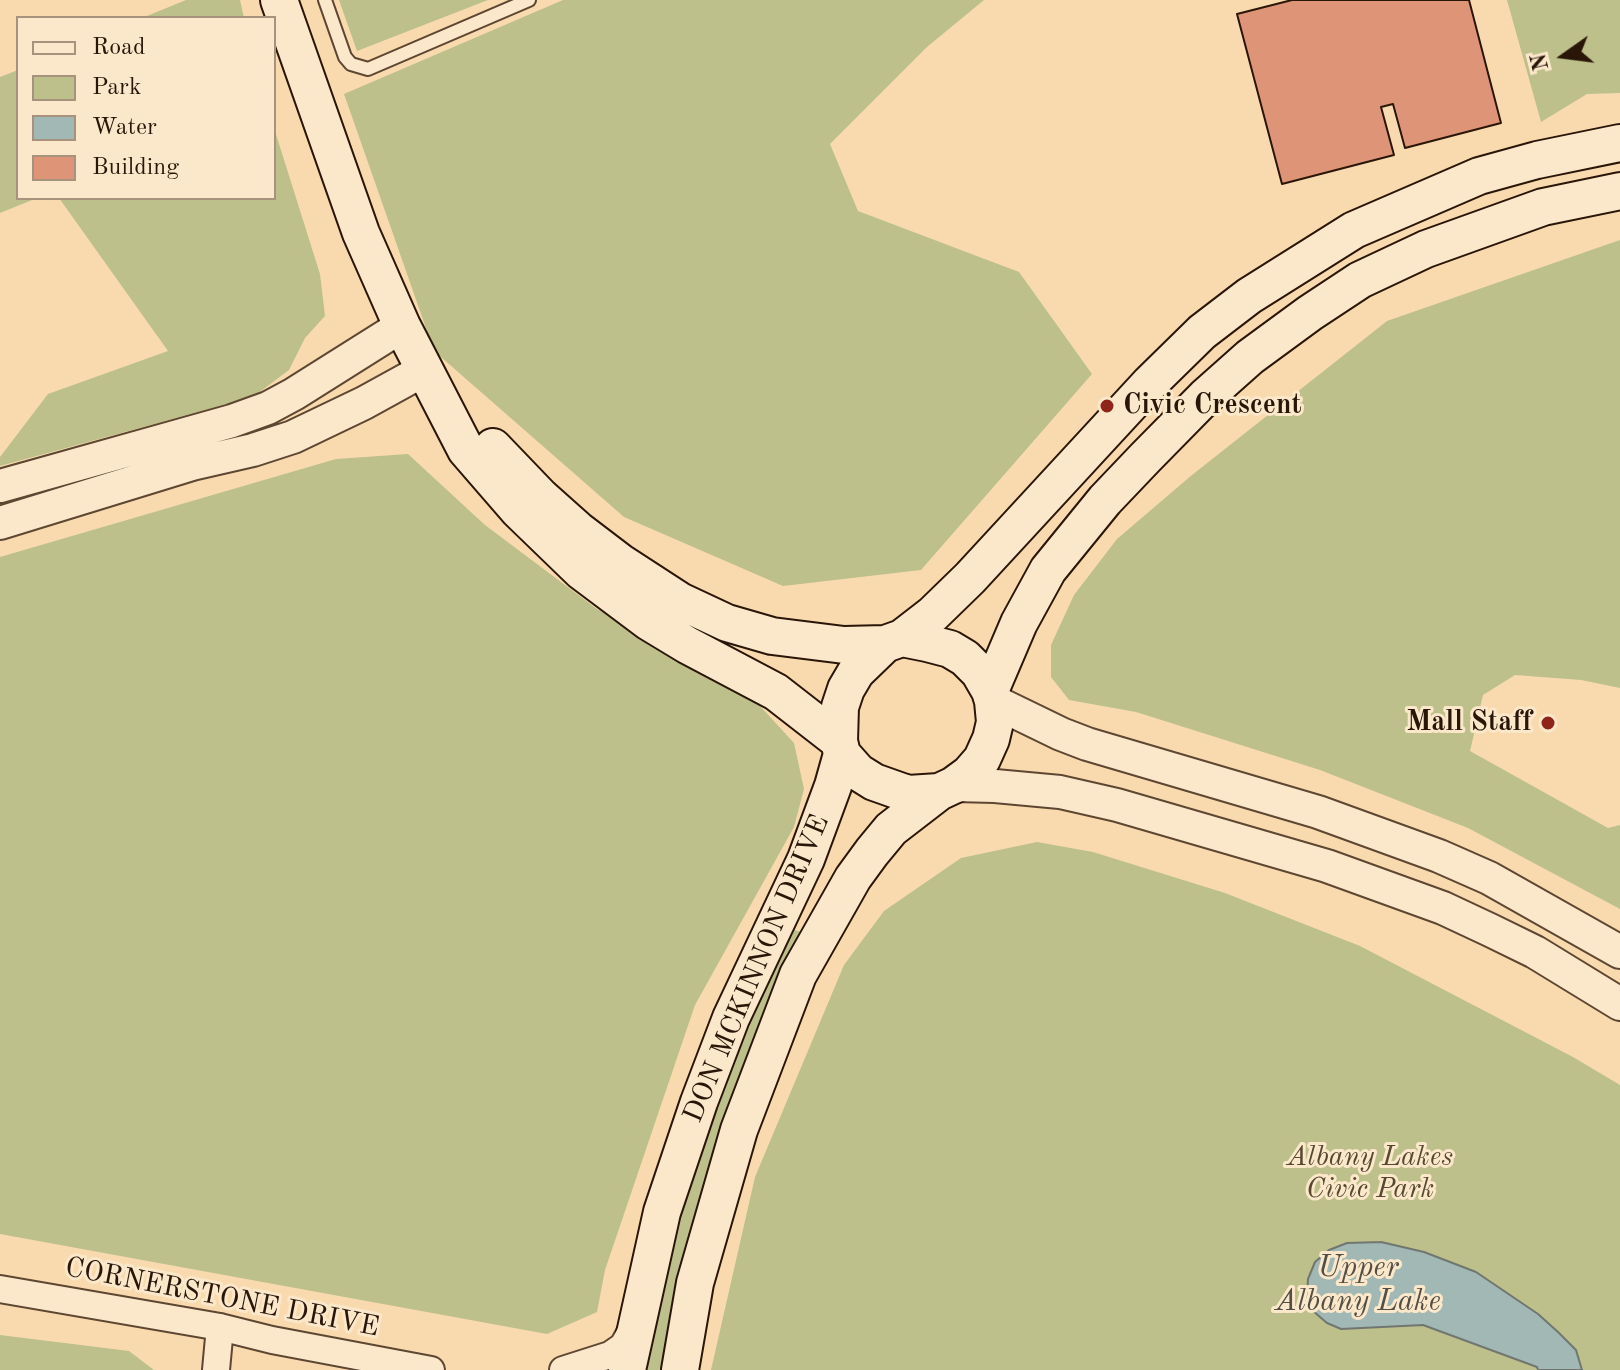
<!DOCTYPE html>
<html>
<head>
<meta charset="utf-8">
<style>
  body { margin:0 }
  #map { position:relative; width:1620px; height:1370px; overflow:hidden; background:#f9daae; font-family:"Old Standard TT",serif }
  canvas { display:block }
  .legend { position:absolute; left:16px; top:16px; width:260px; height:184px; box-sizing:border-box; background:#fbe7ca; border:2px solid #a7937d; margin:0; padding:10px 14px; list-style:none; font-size:24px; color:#2a1609 }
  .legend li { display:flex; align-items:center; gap:16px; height:40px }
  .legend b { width:40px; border:2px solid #a7937d }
  .north { position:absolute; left:1524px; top:16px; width:80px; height:80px; -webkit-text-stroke:6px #fbe7ca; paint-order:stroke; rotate:256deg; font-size:22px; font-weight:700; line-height:32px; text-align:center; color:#2a1609 }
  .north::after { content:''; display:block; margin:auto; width:28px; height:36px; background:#2a1609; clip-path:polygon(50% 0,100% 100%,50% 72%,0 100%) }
</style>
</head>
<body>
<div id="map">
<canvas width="1620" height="1370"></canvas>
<ul class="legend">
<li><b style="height:10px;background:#fbe7ca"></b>Road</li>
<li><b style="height:22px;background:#bdc08b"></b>Park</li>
<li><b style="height:22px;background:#a1b8b5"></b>Water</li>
<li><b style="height:22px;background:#de9477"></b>Building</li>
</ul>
<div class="north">N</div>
</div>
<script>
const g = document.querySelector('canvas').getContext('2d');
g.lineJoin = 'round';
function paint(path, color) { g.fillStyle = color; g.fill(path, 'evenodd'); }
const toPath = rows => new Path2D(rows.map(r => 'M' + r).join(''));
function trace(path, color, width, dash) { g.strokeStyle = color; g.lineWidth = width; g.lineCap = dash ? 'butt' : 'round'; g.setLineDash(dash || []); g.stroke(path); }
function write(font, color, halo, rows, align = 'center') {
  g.font = font + ' "Old Standard TT",serif'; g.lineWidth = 6; g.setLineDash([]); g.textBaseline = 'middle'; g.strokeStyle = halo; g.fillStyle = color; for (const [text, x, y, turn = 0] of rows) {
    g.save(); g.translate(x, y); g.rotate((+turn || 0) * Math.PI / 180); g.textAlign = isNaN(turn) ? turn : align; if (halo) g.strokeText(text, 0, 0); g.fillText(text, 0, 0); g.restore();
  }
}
paint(toPath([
  [186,0,240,0,244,18,142,18],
  [339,0,488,0,357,51],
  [563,0,984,0,927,47,830,144,858,211,1019,272,1092,374,921,570,783,586,624,517,434,351,344,94],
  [1507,0,1620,0,1620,93,1587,94,1541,122],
  [18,70,18,198,37,198,0,213,0,77],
  [274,128,320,274,325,316,305,338,289,370,253,397,0,466,0,457,48,394,168,351,59,198,274,198],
  [1620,240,1620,688,1581,680,1515,675,1483,695,1470,751,1608,828,1620,825,1620,909,1468,828,1320,770,1136,712,1069,700,1051,677,1051,645,1074,595,1117,539,1192,475,1387,321],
  [408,454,485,525,597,609,739,683,794,743,804,789,794,827,695,1005,605,1270,597,1312,547,1334,0,1234,0,557,336,459],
  [1037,842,1093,852,1225,893,1360,946,1573,1057,1620,1085,1620,1370,711,1370,755,1177,844,965,884,911,961,858],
  [785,927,804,933,664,1370,643,1370,676,1216,710,1109],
  [0,1335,129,1351,154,1370,0,1370]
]), '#bdc08b');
const water = toPath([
  [1381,1242,1424,1252,1476,1272,1538,1314,1558,1332,1576,1350,1582,1370,1538,1370,1537,1367,1423,1325,1341,1329,1327,1323,1313,1311,1307,1295,1308,1279,1315,1262,1329,1250,1347,1243,1381,1242]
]);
paint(water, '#a1b8b5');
trace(water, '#717770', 2);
const building = toPath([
  [1292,0,1469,0,1501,123,1405,148,1393,104,1381,107,1394,155,1282,184,1237,14,1292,0]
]);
paint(building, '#de9477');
trace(building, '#2a1609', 2);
const service = toPath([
  [325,0,345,57,351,64,368,69,529,0]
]);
const minor = toPath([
  [0,1289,220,1327,272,1340,431,1370],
  [216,1370,220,1327],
  [563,1370,610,1355,623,1346,634,1326]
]);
const tertiary = toPath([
  [0,486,232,421,268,408,294,394,402,326],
  [0,523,192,464,253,450,293,437,364,403,424,370],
  [993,701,1061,734,1087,744,1318,812,1439,856,1489,878,1620,952],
  [954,785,995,786,1060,792,1117,805,1327,866,1443,908,1490,930,1535,952,1620,1004]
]);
const secondary = toPath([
  [279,0,361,233,402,326,466,450,518,510,581,571,649,622,687,645,776,692,839,741],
  [493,447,541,497,578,530,620,562,680,601,727,623,772,636,844,645,885,644],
  [902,638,933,614,970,578,1150,383,1202,332,1249,296,1354,230,1479,176,1537,160,1620,143],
  [902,638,927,643,950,649,965,658,979,672,990,691,993,701,995,722,991,739,982,759,969,774,954,785,939,792,908,794,874,782,858,772,842,754,839,741,840,707,846,689,856,672,885,644,902,638],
  [990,691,1019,623,1048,570,1105,500,1145,458,1205,397,1250,357,1310,313,1360,280,1426,249,1543,207,1620,191],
  [627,1370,662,1212,699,1102,731,1018,806,859,833,786,842,754],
  [680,1370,695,1283,739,1130,798,975,853,878,872,852,891,829,939,792]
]);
trace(service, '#5e4732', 16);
trace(minor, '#5e4732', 30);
trace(tertiary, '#5e4732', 36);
trace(secondary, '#2a1609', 40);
trace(service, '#fbe7ca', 12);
trace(minor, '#fbe7ca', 26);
trace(tertiary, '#fbe7ca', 32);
trace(secondary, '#fbe7ca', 36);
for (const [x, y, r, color] of [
  [1107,406,8,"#8f2418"],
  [1548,723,8,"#8f2418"]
]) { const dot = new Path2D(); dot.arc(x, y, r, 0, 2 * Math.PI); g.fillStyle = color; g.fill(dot); trace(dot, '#fbe7ca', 3); }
write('bold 28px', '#2a1609', '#fbe7ca', [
  ["Civic Crescent",1123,406],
  ["Mall Staff",1532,723,"right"]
], 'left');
write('28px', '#2a1609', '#fbe7ca', [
  ["DON MCKINNON DRIVE",757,969,-67],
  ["CORNERSTONE DRIVE",222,1298,11]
]);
write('italic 28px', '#564930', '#fbe7ca', [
  ["Albany Lakes",1370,1158],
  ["Civic Park",1370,1190]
]);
write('italic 30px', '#544f45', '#fbe7ca', [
  ["Upper",1358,1268],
  ["Albany Lake",1358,1302]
]);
</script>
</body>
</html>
